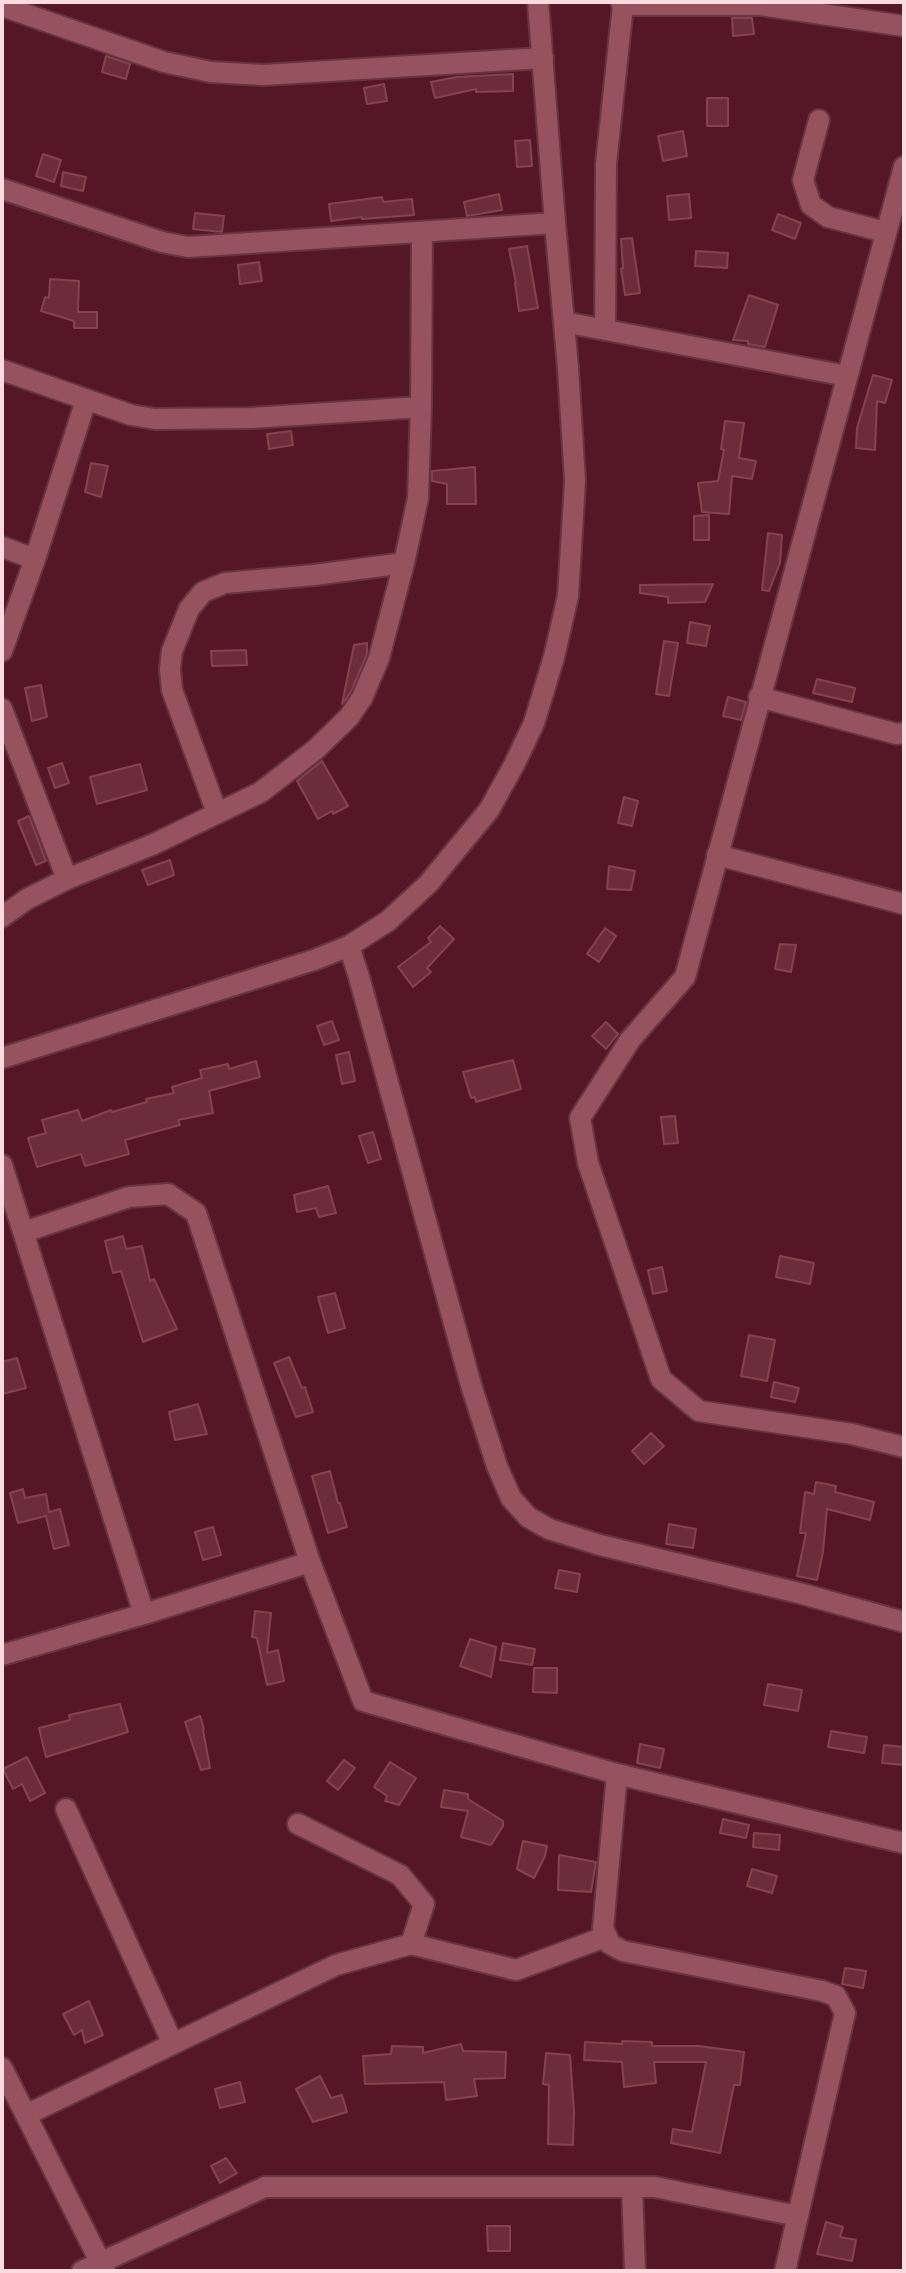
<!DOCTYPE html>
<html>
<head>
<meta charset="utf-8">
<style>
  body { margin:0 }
  #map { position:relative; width:906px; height:2273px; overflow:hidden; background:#551726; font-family:"Public Sans",sans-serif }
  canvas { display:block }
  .frame { position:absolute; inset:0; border:4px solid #fbdbdf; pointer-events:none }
</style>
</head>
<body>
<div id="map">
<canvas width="906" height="2273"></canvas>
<div class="frame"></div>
</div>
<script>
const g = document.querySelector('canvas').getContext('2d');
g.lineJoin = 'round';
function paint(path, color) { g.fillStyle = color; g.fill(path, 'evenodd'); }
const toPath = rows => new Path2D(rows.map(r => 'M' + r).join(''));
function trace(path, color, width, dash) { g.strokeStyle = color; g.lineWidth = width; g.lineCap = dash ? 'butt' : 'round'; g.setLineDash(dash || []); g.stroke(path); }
const building = toPath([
  [732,18,752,18,754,34,733,36,732,18],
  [106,56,130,64,126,79,102,72,106,56],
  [513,74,513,91,476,92,476,89,435,98,431,82,457,77,513,74],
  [384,84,387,101,367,104,364,88,384,84],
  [707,98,728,98,728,126,707,126,707,98],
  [683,131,687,156,663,161,658,136,683,131],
  [530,140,532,166,517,167,515,141,530,140],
  [43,154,61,160,54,182,36,176,43,154],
  [63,172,86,177,83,191,61,186,63,172],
  [499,194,502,210,467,216,464,202,499,194],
  [689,194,691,218,669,220,667,196,689,194],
  [382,197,383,202,412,199,414,215,362,219,362,217,331,221,329,204,382,197],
  [195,213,224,216,222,232,193,229,195,213],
  [778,214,801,223,795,239,772,230,778,214],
  [632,238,640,293,625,295,621,269,623,268,621,239,632,238],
  [527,246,538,308,519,311,515,283,516,283,509,249,527,246],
  [696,251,728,253,727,268,695,266,696,251],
  [259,262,262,281,240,284,238,265,259,262],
  [50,279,79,281,78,312,97,312,97,328,74,328,74,321,41,311,45,297,49,298,50,279],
  [749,295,778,305,765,347,748,344,748,341,733,340,749,295],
  [873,375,892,380,885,403,877,401,875,450,856,448,857,428,873,375],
  [725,421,744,423,739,458,756,461,752,479,732,476,729,514,702,512,698,483,718,481,724,450,721,449,725,421],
  [291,431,293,445,269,449,267,434,291,431],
  [91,463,108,466,101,497,85,492,91,463],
  [475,467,476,504,447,504,447,484,432,481,432,471,475,467],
  [709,515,709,540,694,540,694,516,709,515],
  [768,533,782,535,780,563,769,591,762,590,768,533],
  [713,584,705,602,668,603,668,597,640,593,640,585,713,584],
  [690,622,710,626,706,646,687,643,690,622],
  [664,641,678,643,669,696,656,694,664,641],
  [367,643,367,654,351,692,342,704,354,645,367,643],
  [246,650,247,665,212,666,211,651,246,650],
  [817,679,855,688,852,702,813,693,817,679],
  [41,685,47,717,32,721,25,688,41,685],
  [728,697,746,702,741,720,723,716,728,697],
  [322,761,348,806,333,814,332,811,318,819,297,781,322,761],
  [62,763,69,783,55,788,48,768,62,763],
  [140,764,147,790,97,804,90,777,140,764],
  [624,797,638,801,632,826,618,823,624,797],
  [29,816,46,861,36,865,18,821,29,816],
  [170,860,174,875,148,885,142,870,170,860],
  [609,866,635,871,631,890,607,889,609,866],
  [440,926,454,939,427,968,431,972,413,987,398,967,431,942,428,938,440,926],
  [605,928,616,936,599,962,587,954,605,928],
  [780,944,796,945,791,972,775,969,780,944],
  [332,1021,339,1040,324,1045,317,1026,332,1021],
  [606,1022,618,1034,606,1049,592,1036,606,1022],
  [349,1052,355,1081,342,1084,336,1055,349,1052],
  [513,1060,521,1089,476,1102,475,1097,471,1098,463,1072,513,1060],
  [256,1061,260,1077,209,1091,213,1113,178,1120,180,1125,125,1140,129,1154,85,1166,81,1154,37,1167,28,1138,46,1133,42,1120,78,1110,82,1121,111,1110,112,1112,147,1102,146,1099,174,1093,172,1087,202,1078,200,1070,228,1064,229,1069,256,1061],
  [675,1116,678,1143,664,1144,661,1117,675,1116],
  [373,1132,381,1159,368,1163,359,1136,373,1132],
  [328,1186,336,1213,319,1217,316,1208,297,1212,294,1195,328,1186],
  [123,1236,126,1249,142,1246,150,1281,154,1279,177,1329,143,1342,121,1271,113,1273,105,1241,123,1236],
  [780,1256,814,1263,810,1284,776,1277,780,1256],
  [662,1267,667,1291,653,1294,648,1270,662,1267],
  [335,1293,345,1328,328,1333,318,1297,335,1293],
  [749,1335,775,1340,767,1381,741,1376,749,1335],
  [289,1357,302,1388,305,1387,313,1412,296,1417,274,1363,289,1357],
  [17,1358,26,1388,2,1394,2,1362,17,1358],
  [774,1382,799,1388,795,1402,771,1397,774,1382],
  [198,1404,207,1434,175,1440,169,1412,198,1404],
  [651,1433,664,1446,644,1464,632,1451,651,1433],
  [330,1471,338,1503,340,1503,347,1527,328,1533,312,1476,330,1471],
  [816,1482,836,1486,835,1492,874,1502,870,1520,827,1509,823,1552,817,1580,797,1576,806,1533,800,1533,805,1492,814,1494,816,1482],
  [23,1489,25,1498,46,1494,49,1512,60,1509,69,1545,54,1549,46,1516,18,1523,10,1493,23,1489],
  [669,1524,696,1529,693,1548,666,1544,669,1524],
  [213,1527,221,1555,203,1560,195,1532,213,1527],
  [559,1570,580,1574,577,1592,555,1588,559,1570],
  [255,1611,271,1613,267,1653,278,1650,284,1681,267,1685,257,1638,252,1637,255,1611],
  [470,1639,496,1647,491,1677,460,1666,470,1639],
  [503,1643,535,1649,532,1665,500,1660,503,1643],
  [534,1668,557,1668,557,1693,533,1692,534,1668],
  [768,1684,802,1690,798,1711,764,1705,768,1684],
  [120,1704,128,1732,46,1757,39,1728,70,1720,69,1715,120,1704],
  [200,1716,204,1729,203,1730,210,1768,201,1770,185,1722,200,1716],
  [831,1731,867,1737,864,1753,828,1747,831,1731],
  [640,1744,664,1749,660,1768,637,1763,640,1744],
  [884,1745,904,1747,904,1765,882,1763,884,1745],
  [27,1757,45,1793,30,1801,22,1784,13,1789,3,1769,27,1757],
  [344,1760,355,1768,338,1790,327,1781,344,1760],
  [390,1762,416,1778,399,1805,385,1801,387,1796,374,1787,390,1762],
  [444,1790,468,1794,468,1799,503,1821,503,1826,491,1845,461,1837,468,1811,441,1807,444,1790],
  [723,1819,749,1825,746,1838,720,1833,723,1819],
  [754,1833,780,1835,779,1850,753,1847,754,1833],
  [523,1841,547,1846,545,1856,534,1878,517,1869,523,1841],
  [559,1855,596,1862,591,1892,558,1890,559,1855],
  [752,1869,777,1876,772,1893,747,1886,752,1869],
  [845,1968,866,1971,863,1988,842,1984,845,1968],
  [89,2001,103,2035,85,2043,82,2030,74,2035,63,2014,89,2001],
  [622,2041,652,2042,652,2046,699,2046,744,2052,740,2085,734,2085,720,2153,671,2143,673,2129,692,2132,706,2062,654,2062,656,2083,624,2087,622,2062,584,2060,585,2042,622,2044,622,2041],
  [461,2044,463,2051,506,2052,505,2078,474,2079,477,2096,446,2100,444,2082,365,2084,363,2056,391,2054,392,2046,423,2047,423,2053,461,2044],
  [546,2053,570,2055,574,2112,573,2145,548,2144,549,2085,543,2084,546,2053],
  [320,2076,331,2098,342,2095,347,2112,313,2122,296,2089,320,2076],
  [240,2082,245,2102,220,2108,215,2089,240,2082],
  [226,2158,237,2173,220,2183,211,2166,226,2158],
  [826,2222,843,2227,840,2237,856,2240,852,2261,817,2254,826,2222],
  [487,2226,510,2226,510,2251,488,2251,487,2226]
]);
paint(building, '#6c2d3a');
trace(building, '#85434f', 2);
const street = toPath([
  [623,5,760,5,904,26],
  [2,6,164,62,211,72,263,75,543,58],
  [819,120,803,180,811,205,828,217,885,232],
  [904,167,685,977,630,1040,580,1118,588,1163,661,1379,699,1411,852,1434,904,1447],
  [2,189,162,242,188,247,555,223],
  [564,322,847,376],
  [605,330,606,164,623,5,621,2],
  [2,370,131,415,155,419,251,418,421,407],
  [2,547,35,559],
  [2,651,35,559,86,400],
  [759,697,897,734,904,733],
  [2,709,67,879],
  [217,813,172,690,170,669,172,651,189,609,203,592,225,583,314,575,404,563],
  [717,855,904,904],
  [2,917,27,899,67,879,154,844,261,792,315,750,349,717,362,698,379,658,404,563,418,498,421,407,422,232],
  [349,946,359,977,471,1385,497,1466,511,1498,528,1517,549,1529,600,1545,799,1593,904,1622],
  [2,1165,144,1614,310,1562],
  [24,1232,129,1197,168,1194,196,1213,310,1562,363,1701,617,1774,904,1843],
  [2,1655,144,1614],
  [617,1774,603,1928,610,1944,623,1951,822,1991,836,1996,845,2013,785,2271],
  [66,1809,173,2044],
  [298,1824,400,1875,424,1904,411,1944],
  [2,2068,105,2271],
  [26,2115,336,1965,411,1944,516,1970,605,1937],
  [632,2187,635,2271],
  [82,2271,265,2187,655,2187,798,2216]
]);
const secondary = toPath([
  [2,1058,314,960,349,946,388,921,428,884,489,810,514,765,534,723,554,657,568,596,575,481,568,368,555,223,538,2]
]);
trace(street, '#663541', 24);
trace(secondary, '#663541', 24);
trace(street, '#96525e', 20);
trace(secondary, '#96525e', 20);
</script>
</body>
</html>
